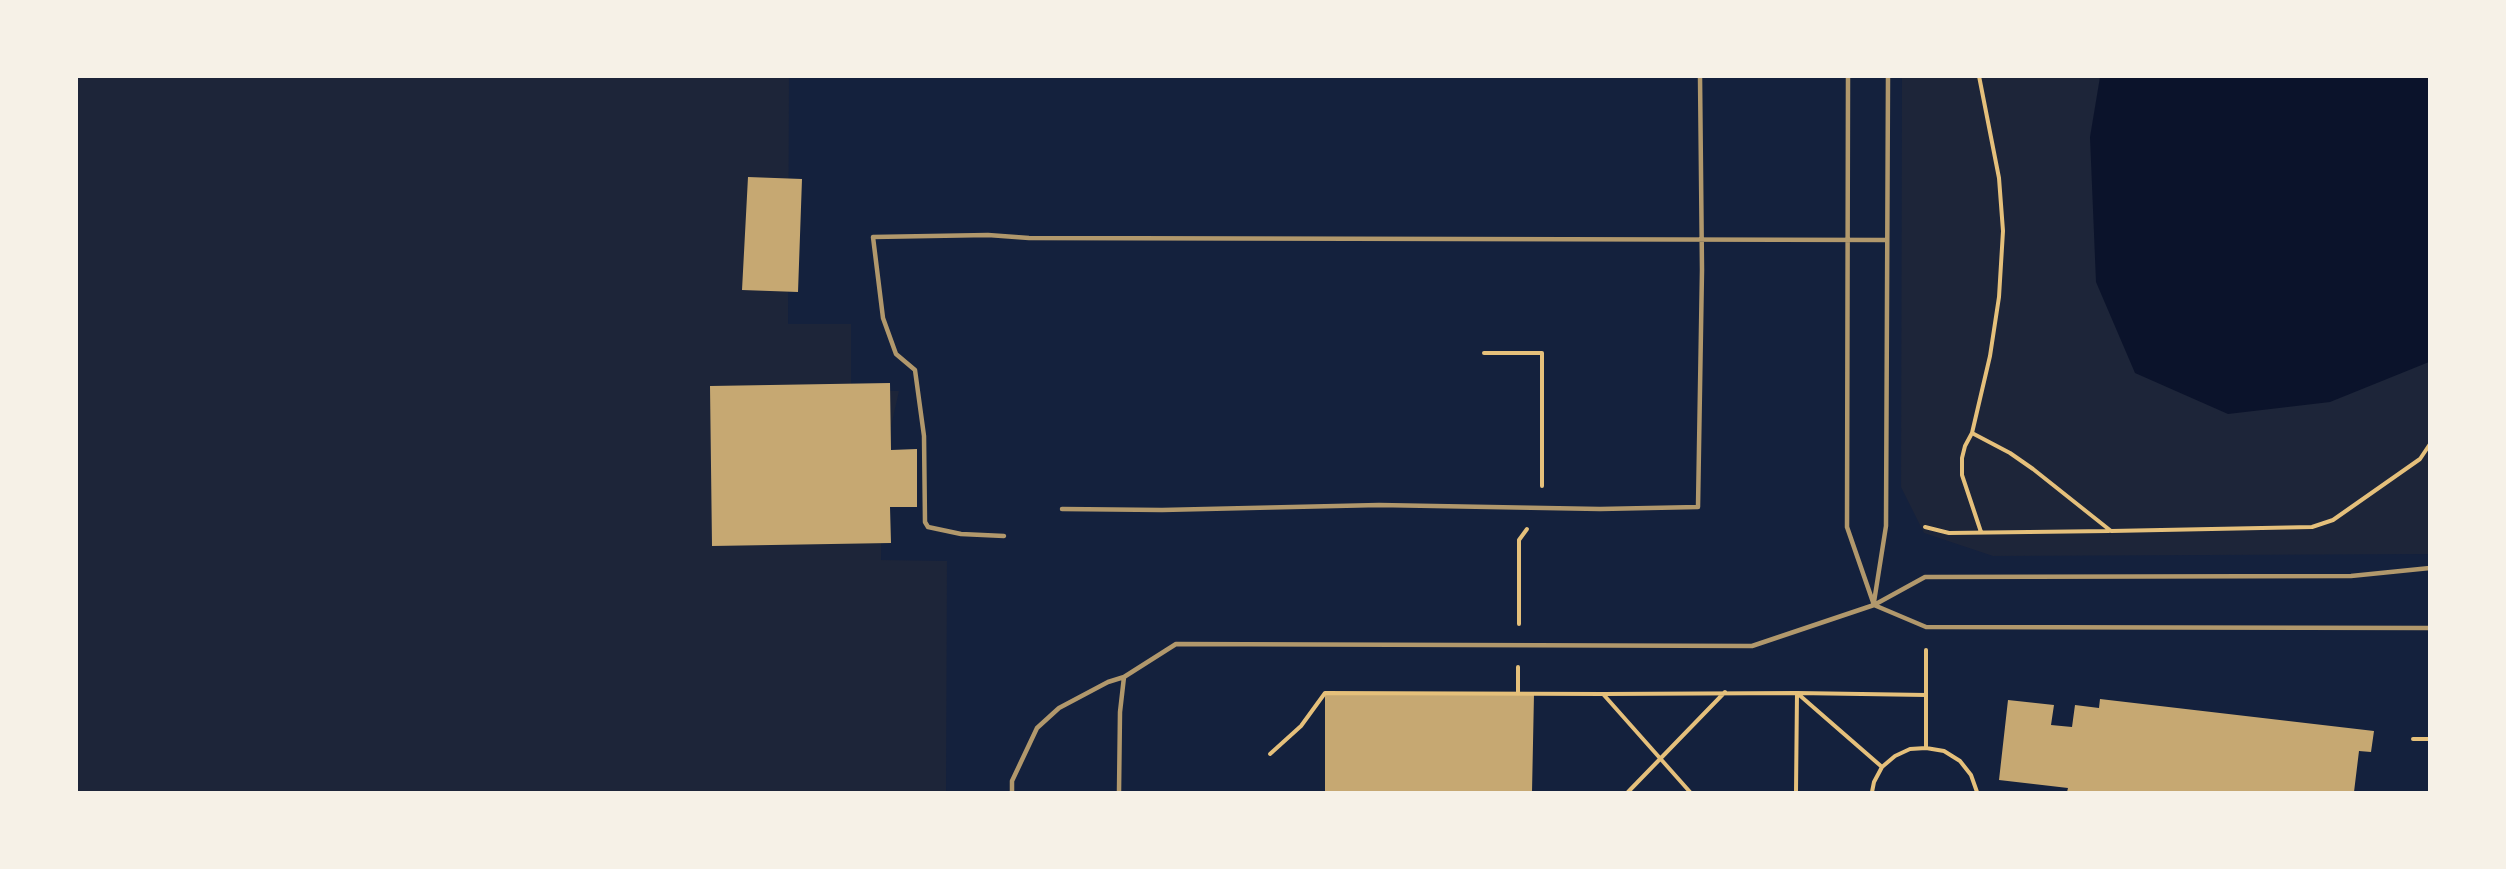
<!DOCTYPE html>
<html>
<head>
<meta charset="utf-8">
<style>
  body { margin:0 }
  #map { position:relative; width:2506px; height:869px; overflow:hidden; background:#14213d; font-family:"DM Sans",sans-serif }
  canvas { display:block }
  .frame { position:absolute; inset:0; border:78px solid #f6f1e7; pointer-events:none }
</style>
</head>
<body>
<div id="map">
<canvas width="2506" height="869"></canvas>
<div class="frame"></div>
</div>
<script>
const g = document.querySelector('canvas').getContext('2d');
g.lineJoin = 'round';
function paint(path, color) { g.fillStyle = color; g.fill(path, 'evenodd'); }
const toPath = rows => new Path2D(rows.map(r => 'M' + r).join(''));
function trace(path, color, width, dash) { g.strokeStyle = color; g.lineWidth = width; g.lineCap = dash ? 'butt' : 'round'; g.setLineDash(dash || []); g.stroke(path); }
paint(toPath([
  [76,77,789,77,788,324,851,324,851,390,899,391,882,466,881,560,947,561,946,792,77,792],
  [1902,77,2429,77,2429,554,1993,556,1924,533,1901,487]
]), '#1d2539');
paint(toPath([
  [2100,77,2429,77,2429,362,2330,402,2228,414,2135,373,2096,282,2090,137]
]), '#0b132b');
paint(toPath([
  [748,177,802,179,798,292,742,290],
  [890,383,891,450,917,449,917,507,890,507,891,543,712,546,710,386],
  [1325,693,1534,694,1532,792,1325,792],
  [2100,699,2374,731,2371,752,2359,751,2354,792,2067,792,2068,788,1999,780,2008,700,2054,705,2051,725,2072,727,2075,705,2099,708]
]), '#c6a872');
trace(toPath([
  [1979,76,1999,178,2003,231,1999,297,1990,356,1972,433,2010,453,2033,469,2111,531,2312,527,2333,520,2420,459,2430,444],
  [1484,353,1542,353,1542,486],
  [1972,433,1965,446,1962,458,1962,475,1981,532],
  [1925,527,1949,533,2109,531],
  [1519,624,1519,540,1527,529],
  [1926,650,1926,695],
  [1518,693,1518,667],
  [2413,739,2430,739],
  [1270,754,1301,726,1325,693,1603,694],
  [1882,767,1797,693,1926,695,1926,748],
  [1628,792,1725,692],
  [1690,792,1603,694,1797,693,1796,792],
  [1872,792,1874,782,1882,767,1895,756,1910,749,1926,748,1944,751,1960,761,1971,775,1977,792]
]), '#e5c07b', 4);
trace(toPath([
  [1848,76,1847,527,1874,605,1926,627,2430,628],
  [1062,509,1162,510,1379,505,1600,509,1698,507,1702,270,1700,76],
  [1004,536,961,534,928,527,925,522,924,436,915,370,896,354,883,318,873,237,988,235,1029,238,1887,240],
  [1874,602,1886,526,1888,76],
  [1012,792,1012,781,1037,728,1059,708,1108,682,1124,677,1176,644,1752,646,1874,605,1925,577,2351,576,2430,568],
  [1119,792,1120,712,1124,677]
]), '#b1986c', 4.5);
</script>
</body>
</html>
